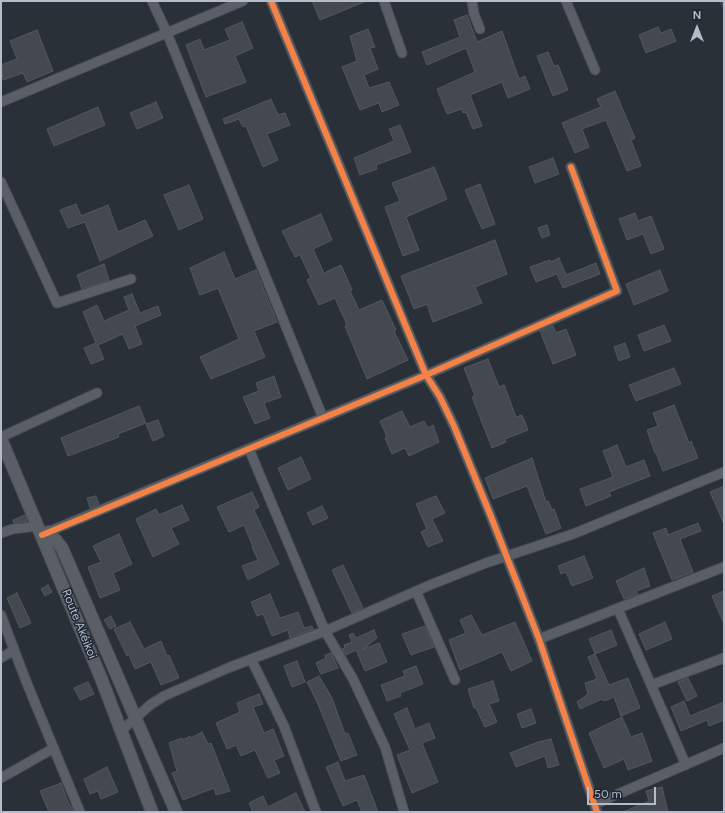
<!DOCTYPE html>
<html>
<head>
<meta charset="utf-8">
<style>
  body { margin:0 }
  #map { position:relative; width:725px; height:813px; overflow:hidden; background:#2a3038; font-family:Figtree,sans-serif }
  canvas { display:block }
  .frame { position:absolute; inset:0; border:2px solid #b4bcc9; pointer-events:none }
  .north { position:absolute; left:677px; top:8px; width:40px; height:40px; -webkit-text-stroke:3px #1d2633; paint-order:stroke; rotate:0deg; font-size:11px; font-weight:700; line-height:16px; text-align:center; color:#b4bcc9 }
  .north::after { content:''; display:block; margin:auto; width:14px; height:18px; background:#b4bcc9; clip-path:polygon(50% 0,100% 100%,50% 72%,0 100%) }
  .scale { position:absolute; left:587px; top:787px; width:69px; height:18px; box-sizing:border-box; border:2px solid #b4bcc9; border-top:0; padding-left:5px; font-size:12px; line-height:14px; white-space:nowrap; color:#b4bcc9; -webkit-text-stroke:3px #1d2633; paint-order:stroke }
</style>
</head>
<body>
<div id="map">
<canvas width="725" height="813"></canvas>
<div class="frame"></div>
<div class="north">N</div>
<div class="scale">50 m</div>
</div>
<script>
const g = document.querySelector('canvas').getContext('2d');
g.lineJoin = 'round';
const toPath = rows => new Path2D(rows.map(r => 'M' + r).join(''));
function trace(path, color, width, dash) { g.strokeStyle = color; g.lineWidth = width; g.lineCap = dash ? 'butt' : 'round'; g.setLineDash(dash || []); g.stroke(path); }
function paint(path, color) { g.fillStyle = color; g.fill(path, 'evenodd'); }
function write(font, color, halo, rows, align = 'center') {
  g.font = font + ' Figtree,sans-serif'; g.lineWidth = 3; g.setLineDash([]); g.textBaseline = 'middle'; g.strokeStyle = halo; g.fillStyle = color; for (const [text, x, y, turn = 0] of rows) {
    g.save(); g.translate(x, y); g.rotate((+turn || 0) * Math.PI / 180); g.textAlign = isNaN(turn) ? turn : align; if (halo) g.strokeText(text, 0, 0); g.fillText(text, 0, 0); g.restore();
  }
}
trace(toPath([
  [721,1,724,7]
]), '#384963', 3);
const building = toPath([
  [312,1,364,1,364,2,320,20,312,1],
  [467,15,477,42,502,31,519,79,525,76,530,89,508,98,502,82,470,95,482,126,473,129,466,112,463,113,462,109,447,114,437,89,475,72,466,48,427,65,422,52,460,37,454,20,467,15],
  [242,22,253,48,235,56,246,82,206,97,186,45,200,39,204,50,230,40,225,29,242,22],
  [658,27,661,33,671,29,676,41,646,53,639,35,658,27],
  [368,29,375,47,370,48,378,69,364,75,369,88,389,82,399,105,382,112,379,103,360,110,342,67,357,61,350,36,368,29],
  [37,30,53,71,27,82,23,73,3,80,1,65,17,59,10,41,37,30],
  [548,52,554,66,558,65,568,90,553,96,537,56,548,52],
  [615,91,635,138,631,140,641,166,627,171,606,120,582,129,589,147,575,153,562,123,601,107,597,99,615,91],
  [271,99,278,115,285,113,290,125,267,134,278,160,263,167,246,126,243,127,239,119,225,124,223,119,271,99],
  [156,102,163,118,137,129,130,113,156,102],
  [98,107,105,125,54,146,47,129,98,107],
  [400,125,411,152,376,165,377,169,360,175,354,158,394,141,389,129,400,125],
  [553,158,559,174,535,183,529,167,553,158],
  [434,167,447,199,406,217,419,250,403,256,385,207,400,201,392,183,434,167],
  [480,184,495,224,482,229,465,190,480,184],
  [189,185,203,219,179,230,164,195,189,185],
  [76,204,81,216,108,205,118,232,145,220,153,236,100,261,85,222,68,228,60,210,76,204],
  [635,213,638,221,651,216,664,249,651,254,643,234,627,240,619,219,635,213],
  [321,214,332,240,313,249,324,273,341,265,352,290,350,291,359,310,382,300,396,330,394,331,408,360,367,379,345,326,347,325,335,298,319,305,307,280,311,278,300,255,295,257,282,231,321,214],
  [547,225,550,235,542,238,538,228,547,225],
  [495,240,507,274,475,287,482,303,433,322,427,304,414,309,401,276,495,240],
  [224,252,235,279,256,270,277,322,254,331,265,357,211,379,200,357,239,339,218,288,200,295,190,268,224,252],
  [559,258,566,275,596,263,600,274,563,288,557,274,536,282,530,267,550,260,551,262,559,258],
  [104,264,109,280,82,289,77,275,104,264],
  [660,270,668,291,634,305,626,284,660,270],
  [132,294,140,313,158,306,161,315,135,326,142,344,129,349,123,334,98,345,104,359,91,364,84,348,96,343,83,312,97,305,104,321,129,310,124,297,132,294],
  [664,325,671,341,644,351,638,335,664,325],
  [553,326,556,333,566,329,576,355,553,364,540,331,553,326],
  [625,343,630,357,619,361,614,347,625,343],
  [488,359,499,387,504,385,516,417,522,415,528,430,505,439,506,442,492,448,472,397,475,396,464,368,488,359],
  [674,368,681,384,636,401,629,385,674,368],
  [274,376,281,397,264,403,270,418,255,424,243,397,259,391,256,383,274,376],
  [674,405,689,443,691,441,698,458,663,471,656,453,655,453,647,430,658,426,653,413,674,405],
  [139,406,146,423,118,434,119,437,68,456,61,438,139,406],
  [402,411,410,427,424,421,428,428,433,425,439,442,409,456,405,448,392,454,385,438,387,437,380,421,402,411],
  [158,420,164,436,153,441,146,424,158,420],
  [617,445,626,467,644,460,650,476,609,492,611,496,586,506,580,489,613,477,603,451,617,445],
  [301,457,311,479,288,490,278,468,301,457],
  [532,458,546,502,548,501,552,510,554,509,561,528,546,534,527,486,493,499,485,478,532,458],
  [724,486,724,524,710,492,724,486],
  [252,492,259,507,254,510,279,564,248,580,242,566,258,560,252,547,253,547,244,525,229,532,217,507,252,492],
  [96,496,99,504,90,508,87,498,96,496],
  [436,496,445,513,432,519,443,541,428,547,421,532,427,529,416,504,436,496],
  [182,505,189,520,171,528,179,544,153,557,136,519,156,509,159,515,182,505],
  [322,506,328,518,313,525,307,513,322,506],
  [25,515,27,521,14,523,13,520,25,515],
  [698,523,701,531,680,539,693,572,672,580,653,533,666,528,668,535,698,523],
  [119,534,132,564,113,573,120,590,100,598,88,567,101,562,93,546,119,534],
  [584,556,593,578,572,586,566,572,561,574,558,566,584,556],
  [343,565,363,608,352,613,332,570,343,565],
  [644,568,650,586,636,591,638,594,624,599,616,581,644,568],
  [48,585,52,592,45,596,41,589,48,585],
  [724,591,724,624,712,596,724,591],
  [17,593,31,623,20,628,7,598,17,593],
  [270,594,280,618,298,612,304,628,312,626,313,629,290,638,288,630,272,636,263,614,257,616,251,602,270,594],
  [471,615,482,635,515,622,532,661,511,671,502,652,460,670,449,640,466,633,460,620,471,615],
  [111,616,116,626,110,629,104,620,111,616],
  [130,622,144,649,161,641,167,656,169,655,179,678,161,685,151,662,135,669,129,655,127,656,114,629,130,622],
  [665,622,672,639,646,650,639,634,665,622],
  [425,626,434,647,411,655,402,634,425,626],
  [374,630,377,638,363,649,379,643,387,662,365,671,356,650,346,655,342,649,345,648,344,645,352,642,349,635,353,633,356,638,374,630],
  [611,630,617,645,595,654,589,639,611,630],
  [331,653,338,668,321,674,316,663,326,658,325,655,331,653],
  [595,654,609,685,628,678,640,708,621,716,614,697,604,701,602,699,580,709,577,702,588,694,585,683,597,679,588,657,595,654],
  [297,661,305,682,292,687,284,666,297,661],
  [416,666,423,684,400,693,401,696,387,701,381,685,405,676,403,671,416,666],
  [319,676,332,698,345,734,348,733,357,755,341,761,317,702,307,682,319,676],
  [688,678,697,696,687,701,678,682,688,678],
  [493,681,499,701,489,704,497,722,485,727,476,708,474,708,468,689,493,681],
  [88,682,94,694,80,700,74,688,88,682],
  [259,694,263,704,253,707,264,733,273,729,284,756,274,760,280,773,268,778,255,750,241,756,236,745,227,749,216,723,240,712,237,703,259,694],
  [684,701,690,716,724,702,724,720,709,726,707,720,681,731,671,707,684,701],
  [407,708,415,729,429,723,435,738,422,743,438,782,412,793,397,755,410,750,394,714,407,708],
  [531,709,536,723,522,728,517,714,531,709],
  [622,717,631,737,642,733,652,761,628,770,624,759,604,768,589,733,622,717],
  [202,732,208,744,211,743,230,791,216,795,214,788,183,800,172,773,177,771,169,743,182,738,183,740,190,736,191,738,202,732],
  [551,739,559,765,548,768,545,756,516,767,510,753,538,742,551,739],
  [338,762,345,781,364,775,378,812,362,812,357,800,343,806,326,767,338,762],
  [107,767,118,792,101,799,98,791,90,794,84,779,107,767],
  [61,783,68,802,74,812,49,812,40,791,61,783],
  [662,787,668,812,623,812,649,801,646,791,662,787],
  [296,793,305,812,253,812,249,803,263,796,268,807,296,793]
]);
paint(building, '#444950');
trace(building, '#52575f', 1);
const minor = toPath([
  [152,1,167,33,323,418],
  [271,1,426,375,440,397,454,426,490,514,539,639,597,812],
  [384,1,402,53],
  [472,1,474,14,480,29],
  [566,1,595,70],
  [1,102,243,1],
  [1,182,57,303,131,279],
  [1,437,97,393],
  [249,449,325,631,353,679,385,747,404,812],
  [1,533,13,529,38,526],
  [43,534,426,375,617,291,571,167],
  [416,591,455,680],
  [618,609,686,765],
  [1,615,26,681,80,812],
  [539,639,724,567],
  [1,658,14,650],
  [251,659,284,726,316,812],
  [651,685,724,658],
  [121,731,150,705,164,696,228,668,325,631,430,585,486,563,573,534,724,472],
  [1,778,54,748],
  [595,804,724,748]
]);
const tertiary = toPath([
  [1,439,101,678,152,812],
  [49,532,62,548,176,812]
]);
trace(minor, '#484c53', 11);
trace(tertiary, '#484c53', 14);
trace(minor, '#5a5e66', 9);
trace(tertiary, '#5a5e66', 12);
trace(toPath([
  [271,1,426,375,440,397,454,426,490,514,539,639,597,812],
  [42,535,426,375,617,291,571,167]
]), '#f48246', 6);
write('12px', '#b4bcc9', '#1d2633', [
  ["Route Akéikoi",79,624,68]
]);
</script>
</body>
</html>
